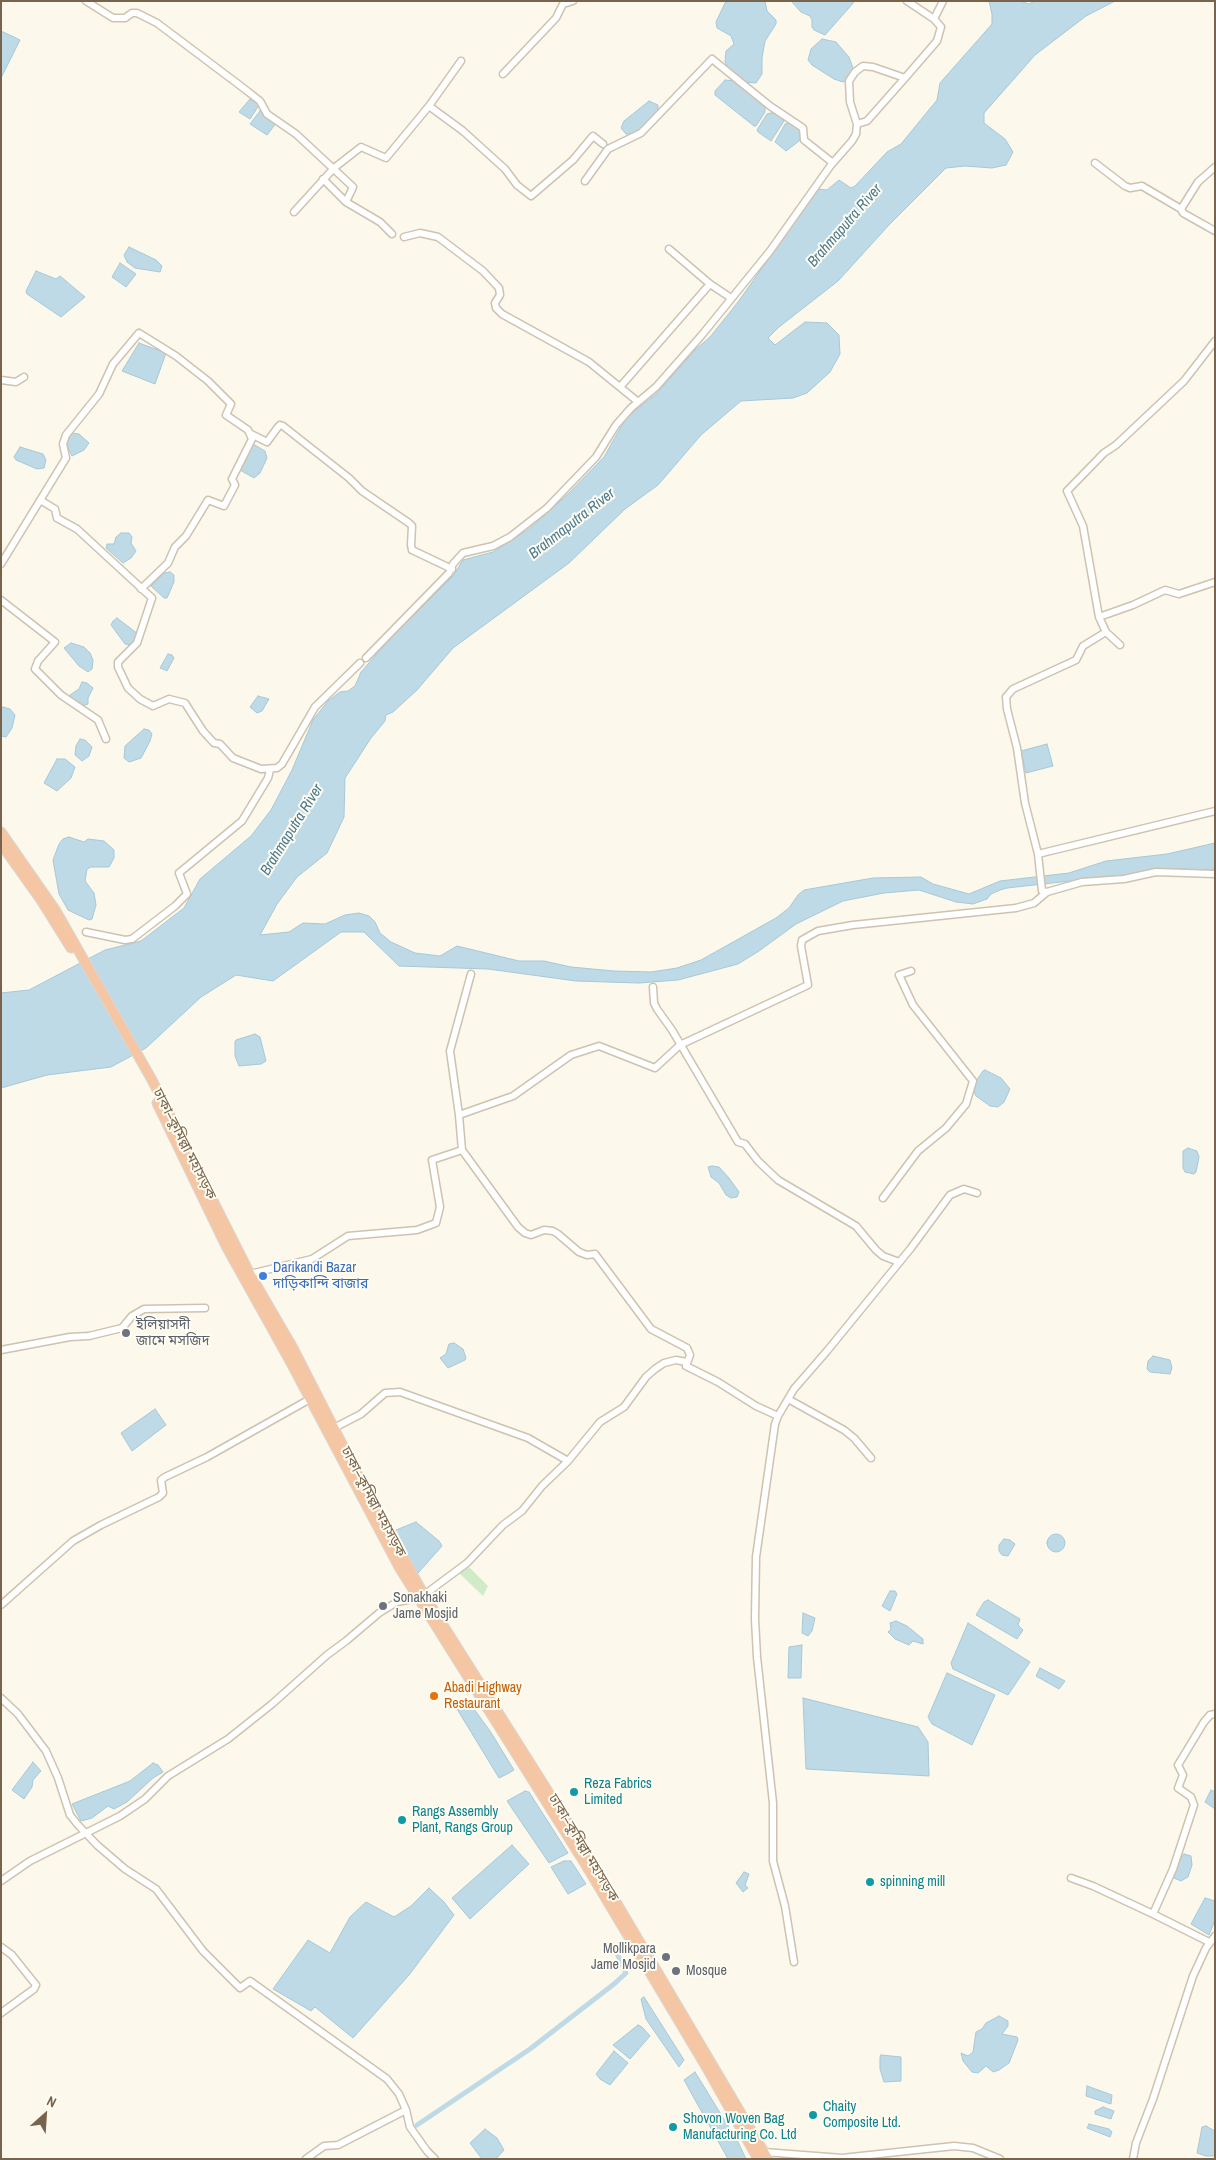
<!DOCTYPE html>
<html>
<head>
<meta charset="utf-8">
<style>
  body { margin:0 }
  #map { position:relative; width:1216px; height:2160px; overflow:hidden; background:#fcf8eb; font-family:"Archivo Narrow",sans-serif }
  canvas { display:block }
  .frame { position:absolute; inset:0; border:2px solid #78634d; pointer-events:none }
  .north { position:absolute; left:20px; top:2090px; width:50px; height:50px; -webkit-text-stroke:4px #fffcf1; paint-order:stroke; rotate:26deg; font-size:14px; font-weight:700; line-height:20px; text-align:center; color:#78634d }
  .north::after { content:''; display:block; margin:auto; width:18px; height:22px; background:#78634d; clip-path:polygon(50% 0,100% 100%,50% 72%,0 100%) }
</style>
</head>
<body>
<div id="map">
<canvas width="1216" height="2160"></canvas>
<div class="frame"></div>
<div class="north">N</div>
</div>
<script>
const g = document.querySelector('canvas').getContext('2d');
g.lineJoin = 'round';
function paint(path, color) { g.fillStyle = color; g.fill(path, 'evenodd'); }
const toPath = rows => new Path2D(rows.map(r => 'M' + r).join(''));
function trace(path, color, width, dash) { g.strokeStyle = color; g.lineWidth = width; g.lineCap = dash ? 'butt' : 'round'; g.setLineDash(dash || []); g.stroke(path); }
function write(font, color, halo, rows, align = 'center') {
  g.font = font + ' "Archivo Narrow","Noto Sans Bengali",sans-serif'; g.lineWidth = 4; g.setLineDash([]); g.textBaseline = 'middle'; g.strokeStyle = halo; g.fillStyle = color; for (const [text, x, y, turn = 0] of rows) {
    g.save(); g.translate(x, y); g.rotate((+turn || 0) * Math.PI / 180); g.textAlign = isNaN(turn) ? turn : align; if (halo) g.strokeText(text, 0, 0); g.fillText(text, 0, 0); g.restore();
  }
}
paint(toPath([
  [469,1567,488,1586,483,1596,459,1573]
]), '#d1ebc8');
const water = toPath([
  [726,1,765,1,767,11,776,20,776,24,765,41,762,58,762,74,756,83,743,82,731,72,725,62,726,51,734,44,731,36,717,28,716,22,726,1],
  [791,1,855,1,825,35,814,30,812,27,812,20,810,16,801,12,791,1],
  [989,1,1020,1,1029,4,1035,1,1115,1,1086,16,1035,55,984,113,984,123,1005,139,1013,152,1006,165,992,168,965,166,946,168,888,226,838,281,779,327,768,338,775,345,805,322,827,323,839,335,840,354,830,372,807,393,793,398,741,401,701,435,658,485,625,509,569,563,453,648,417,690,393,712,386,715,385,721,371,738,345,778,344,817,327,853,297,877,277,904,260,935,289,932,303,923,325,924,345,915,359,913,369,916,375,922,380,933,391,942,415,953,440,956,457,946,519,961,544,961,571,967,614,971,651,972,677,968,701,960,776,918,789,908,798,895,804,890,873,878,921,877,933,884,969,894,1000,881,1069,873,1106,861,1167,854,1215,843,1215,870,1178,869,1007,888,1000,890,991,894,987,899,973,904,956,902,919,890,884,893,843,901,796,924,759,951,738,964,678,980,639,983,576,981,488,969,399,966,364,932,341,932,273,981,236,975,201,997,146,1048,111,1067,47,1075,1,1088,1,993,29,990,105,950,141,941,184,908,200,879,251,836,271,810,292,770,313,720,328,701,340,692,348,691,355,686,361,672,391,638,453,576,463,560,493,552,529,529,569,493,604,457,626,418,656,394,695,350,710,337,738,302,818,189,827,190,839,180,851,188,855,186,887,152,901,144,937,100,940,83,992,24,992,14,989,1],
  [1,31,20,40,1,78,1,31],
  [822,39,836,42,849,57,853,68,849,79,843,82,834,79,812,65,808,60,811,49,822,39],
  [725,80,735,81,765,107,765,112,756,126,754,126,715,95,715,91,725,80],
  [250,99,259,105,250,119,239,112,250,99],
  [649,101,658,105,658,112,635,134,626,134,621,128,624,121,649,101],
  [260,111,277,122,267,135,250,124,260,111],
  [771,113,777,114,784,121,771,141,758,132,757,130,767,114,771,113],
  [791,123,801,131,801,134,799,141,786,151,775,142,785,124,791,123],
  [129,247,156,260,162,266,160,272,135,268,127,262,124,255,129,247],
  [120,263,136,274,126,287,112,277,120,263],
  [36,271,56,279,60,276,85,297,61,317,27,294,26,291,36,271],
  [139,343,166,353,155,384,122,371,139,343],
  [71,433,79,434,89,443,84,450,72,456,66,444,71,433],
  [253,444,265,451,267,458,260,473,254,478,240,470,253,444],
  [20,447,43,454,46,460,44,468,37,469,16,460,14,457,20,447],
  [121,533,129,533,132,537,131,543,136,551,131,558,123,563,106,548,107,544,114,544,116,537,121,533],
  [170,572,174,575,174,582,167,598,164,598,151,586,164,573,170,572],
  [117,618,138,634,132,645,125,644,111,625,113,621,117,618],
  [71,643,84,647,90,653,93,660,92,669,88,672,79,666,64,648,71,643],
  [168,654,172,655,174,658,167,671,165,670,160,668,168,654],
  [82,682,87,683,93,688,88,698,88,704,80,707,70,699,70,695,79,689,82,682],
  [258,696,269,699,262,711,257,713,250,707,258,696],
  [3,707,10,709,15,715,12,728,6,737,1,736,1,709,3,707],
  [144,729,149,730,152,734,150,741,141,758,129,762,124,758,125,746,144,729],
  [80,739,85,740,92,747,89,756,82,761,75,755,76,746,80,739],
  [1047,744,1053,766,1026,773,1021,751,1047,744],
  [57,759,65,759,75,767,71,778,57,791,44,783,57,759],
  [69,837,84,842,88,839,104,841,114,850,114,858,109,867,91,867,87,869,85,881,94,893,96,905,92,919,89,920,68,910,59,894,53,860,59,844,63,839,69,837],
  [255,1034,260,1037,266,1061,261,1064,239,1066,235,1056,235,1042,236,1040,255,1034],
  [985,1070,1001,1078,1010,1089,1004,1102,998,1107,990,1106,976,1096,974,1092,976,1081,983,1071,985,1070],
  [1188,1148,1197,1151,1199,1157,1196,1172,1194,1174,1185,1172,1183,1168,1183,1151,1188,1148],
  [712,1166,719,1167,729,1178,739,1192,737,1197,731,1198,726,1195,719,1183,711,1177,708,1167,712,1166],
  [454,1343,463,1349,466,1358,465,1360,448,1368,440,1358,446,1354,449,1344,454,1343],
  [1153,1356,1170,1360,1172,1368,1170,1374,1150,1372,1147,1369,1148,1361,1153,1356],
  [155,1409,166,1425,132,1451,121,1433,155,1409],
  [416,1522,439,1541,442,1546,418,1573,391,1532,416,1522],
  '1047 1543a9 9 0 1 1 18 0a9 9 0 1 1-18 0Z',
  [1004,1539,1010,1540,1015,1544,1008,1556,1002,1555,999,1551,999,1545,1004,1539],
  [890,1591,895,1591,897,1594,890,1611,882,1606,890,1591],
  [988,1600,1020,1619,1018,1625,1023,1630,1017,1639,976,1615,984,1602,988,1600],
  [803,1613,815,1618,812,1631,808,1636,802,1633,803,1613],
  [896,1621,907,1626,923,1639,923,1644,913,1641,909,1645,895,1639,888,1632,891,1629,890,1623,896,1621],
  [968,1623,1030,1662,1008,1695,953,1669,951,1663,968,1623],
  [802,1645,801,1678,788,1678,789,1647,802,1645],
  [1040,1668,1065,1681,1059,1689,1036,1676,1040,1668],
  [947,1673,995,1695,972,1745,932,1724,928,1717,947,1673],
  [803,1698,918,1727,928,1742,929,1776,806,1769,803,1698],
  [471,1705,490,1731,514,1770,509,1773,499,1778,457,1709,471,1705],
  [33,1762,41,1771,33,1780,32,1787,24,1799,12,1790,33,1762],
  [153,1763,158,1765,163,1772,153,1778,127,1802,114,1809,108,1806,92,1818,81,1821,72,1804,130,1781,153,1763],
  [1211,1790,1215,1792,1215,1809,1205,1802,1211,1790],
  [525,1791,529,1792,568,1853,549,1863,507,1801,525,1791],
  [512,1845,529,1864,470,1919,452,1898,512,1845],
  [1184,1854,1191,1856,1192,1865,1188,1877,1181,1881,1174,1878,1174,1873,1178,1862,1184,1854],
  [564,1861,571,1861,586,1884,568,1894,551,1867,564,1861],
  [744,1872,749,1874,745,1885,748,1888,743,1892,736,1883,744,1872],
  [429,1888,444,1902,454,1915,409,1975,353,2038,315,2007,311,2011,273,1989,308,1940,330,1953,350,1917,366,1902,394,1917,411,1906,429,1888],
  [1205,1898,1215,1901,1215,1920,1209,1935,1191,1924,1205,1898],
  [644,1997,684,2060,679,2067,646,2019,641,1999,644,1997],
  [999,2016,1008,2021,1008,2026,1002,2034,1017,2037,1018,2040,1009,2063,999,2070,993,2072,986,2066,978,2073,972,2072,963,2061,961,2053,968,2056,973,2052,976,2032,982,2029,986,2023,999,2016],
  [638,2025,642,2027,650,2036,630,2059,613,2045,638,2025],
  [614,2051,628,2063,610,2085,600,2079,596,2074,614,2051],
  [881,2055,901,2057,901,2081,884,2082,880,2069,880,2057,881,2055],
  [695,2072,738,2142,746,2159,728,2159,684,2080,695,2072],
  [1087,2086,1112,2095,1111,2104,1086,2096,1087,2086],
  [1103,2107,1114,2111,1111,2119,1095,2114,1095,2111,1103,2107],
  [1089,2124,1109,2129,1112,2132,1110,2137,1087,2128,1089,2124],
  [1206,2126,1215,2131,1215,2156,1206,2156,1197,2153,1202,2127,1206,2126],
  [485,2129,497,2138,504,2150,496,2159,482,2159,470,2143,485,2129]
]);
paint(water, '#bfdae7');
trace(water, '#a5c8d8', 1);
trace(toPath([
  [417,2125,530,2049,614,1984,626,1973,618,1956]
]), '#bfdae7', 5);
const minor = toPath([
  [86,1,113,18,125,18,132,13,137,13,157,23,242,87,260,101,267,114,296,134,353,187,346,202,380,222,392,234],
  [934,19,943,1],
  [503,74,556,18,563,4,573,1],
  [429,106,463,131,505,169,517,185,531,196,573,160,593,136,603,144],
  [857,124,867,121,905,78],
  [1095,163,1125,186,1130,188,1142,186,1181,209],
  [1215,167,1198,182,1181,209,1183,213,1215,231],
  [323,179,346,202],
  [585,181,608,149,641,133,712,59,770,106,803,128,804,140,833,163],
  [294,212,334,168,361,147,386,158,429,106,461,61],
  [404,237,420,233,438,237,483,271,499,288,500,295,495,303,496,308,502,314,589,362,637,401],
  [669,249,710,284,731,298],
  [1215,341,1184,381,1116,445,1104,453,1067,491,1083,526,1099,617,1106,632,1083,646,1076,660,1013,689,1006,697,1007,709,1017,748,1025,803,1038,854,1042,891,1047,892,1082,882,1124,879,1156,872,1215,874],
  [1,380,16,382,24,377],
  [620,387,710,284],
  [251,434,267,442,278,427,280,425,283,426,349,478,362,491,409,523,412,526,411,545,412,550,452,569],
  [40,500,55,509,57,518,77,529,152,598,137,643,118,662,118,667,128,688,140,699,153,706,169,699,185,703,203,731,214,743,220,744,233,758,261,769,277,768,282,764,315,707,360,663],
  [1,564,66,458,63,444,66,435,99,394,113,364,139,333,176,356,208,381,231,404,226,415,248,430,252,439,232,479,235,485,224,506,208,500,186,536,175,547,168,563,141,589],
  [1,600,55,642,38,661,35,669,61,695,98,720,106,739],
  [1099,617,1133,605,1165,590,1179,594,1215,582],
  [1106,632,1120,645],
  [366,658,449,573,453,564,463,553,493,546,510,537,547,508,596,457,616,425,631,408,656,387,701,336,770,251,831,165,852,141,856,134,857,124,850,102,849,81,855,72,863,66,873,67,905,78,937,41,941,27,934,19,907,1],
  [1038,854,1215,811],
  [86,932,125,940,132,939,175,906,187,894,179,873,242,821,268,778,270,770],
  [471,974,450,1051,459,1115,462,1150,518,1227,525,1233,531,1235,544,1230,553,1231,558,1234,579,1252,587,1255,595,1254,651,1329,687,1348,690,1355,686,1366,718,1382,756,1406,778,1416],
  [653,987,654,1003,657,1009,672,1030,738,1142,745,1144,758,1161,778,1180,856,1226,876,1250,883,1256,899,1262],
  [459,1115,513,1096,571,1055,599,1046,655,1068,680,1045,808,985,801,946,802,940,818,931,853,925,1016,908,1034,903,1047,892],
  [883,1198,918,1151,946,1128,966,1104,973,1081,913,1005,899,975,911,971],
  [250,1274,312,1259,348,1236,417,1230,436,1223,440,1207,432,1160,462,1150],
  [1,1350,70,1337,89,1336,122,1328,132,1316,144,1309,205,1308],
  [788,1399,844,1430,854,1438,871,1458],
  [334,1428,361,1414,385,1393,400,1392,528,1438,568,1461],
  [424,1595,467,1563,503,1525,522,1511,542,1486,568,1461,600,1422,624,1407,646,1377,655,1369,664,1363,676,1360,686,1362],
  [1,1605,73,1541,101,1525,159,1497,163,1493,161,1480,165,1477,207,1457,310,1399],
  [1,1698,18,1714,46,1751,58,1778,70,1815,78,1825,97,1845,125,1869,156,1889,203,1951,240,1988,250,1981,387,2079,399,2094,406,2110,410,2127,427,2151,435,2159],
  [1071,1878,1093,1886,1153,1914],
  [1,1881,30,1861,120,1816,145,1799,168,1776,228,1739,272,1704,327,1655,346,1641,379,1613,397,1602,418,1598],
  [1209,1942,1153,1914,1173,1869,1194,1805,1191,1797,1178,1788,1183,1775,1178,1765,1204,1722,1210,1715,1215,1714],
  [1,1947,12,1955,36,1985,34,1989,1,2013],
  [794,1962,785,1906,773,1861,773,1803,757,1657,755,1619,756,1557,775,1424,778,1416,794,1389,827,1351,911,1248,950,1195,964,1189,977,1193],
  [764,2152,842,2158,954,2146,973,2148,1000,2159],
  [306,2159,324,2146,338,2145,406,2110],
  [1133,2159,1136,2143,1153,2099,1193,1976,1206,1948,1215,1936]
]);
const highway = toPath([
  [1,832,56,911,152,1080,250,1274,293,1348,363,1485,424,1595,590,1858,768,2159],
  [1,844,41,900,71,948],
  [157,1103,226,1246,290,1361,399,1567,584,1862,708,2070,758,2159]
]);
trace(minor, '#cfc2af', 9);
trace(highway, '#dcd6d1', 11);
trace(minor, '#fff', 6);
trace(highway, '#f5c6a3', 9);
for (const [x, y, r, color] of [
  [263,1276,5,"#3f7fe0"],
  [126,1333,5,"#6b7280"],
  [383,1606,5,"#6b7280"],
  [434,1696,5,"#e8710a"],
  [574,1792,5,"#0f9aa8"],
  [402,1820,5,"#0f9aa8"],
  [870,1882,5,"#0f9aa8"],
  [666,1957,5,"#6b7280"],
  [676,1971,5,"#6b7280"],
  [813,2115,5,"#0f9aa8"],
  [673,2127,5,"#0f9aa8"]
]) { const dot = new Path2D(); dot.arc(x, y, r, 0, 2 * Math.PI); g.fillStyle = color; g.fill(dot); trace(dot, '#fffcf1', 2); }
write('14px', '#78634d', '#fffcf1', [
  ["ঢাকা–কুমিল্লা মহাসড়ক",184,1144,63],
  ["ঢাকা–কুমিল্লা মহাসড়ক",373,1502,62],
  ["ঢাকা–কুমিল্লা মহাসড়ক",583,1848,59]
]);
write('14px', '#366cbe', '#fffcf1', [
  ["Darikandi Bazar",273,1268],
  ["দাড়িকান্দি বাজার",273,1284]
], 'left');
write('14px', '#5b616d', '#fffcf1', [
  ["ইলিয়াসদী",136,1325],
  ["জামে মসজিদ",136,1341],
  ["Sonakhaki",393,1598],
  ["Jame Mosjid",393,1614],
  ["Mollikpara",656,1949,"right"],
  ["Jame Mosjid",656,1965,"right"],
  ["Mosque",686,1971]
], 'left');
write('14px', '#c56008', '#fffcf1', [
  ["Abadi Highway",444,1688],
  ["Restaurant",444,1704]
], 'left');
write('14px', '#0d838f', '#fffcf1', [
  ["Reza Fabrics",584,1784],
  ["Limited",584,1800],
  ["Rangs Assembly",412,1812],
  ["Plant, Rangs Group",412,1828],
  ["spinning mill",880,1882],
  ["Chaity",823,2107],
  ["Composite Ltd.",823,2123],
  ["Shovon Woven Bag",683,2119],
  ["Manufacturing Co. Ltd",683,2135]
], 'left');
write('italic 15px', '#4a7a92', '#fffcf1', [
  ["Brahmaputra River",845,226,-49],
  ["Brahmaputra River",572,524,-38],
  ["Brahmaputra River",292,830,-58]
]);
</script>
</body>
</html>
